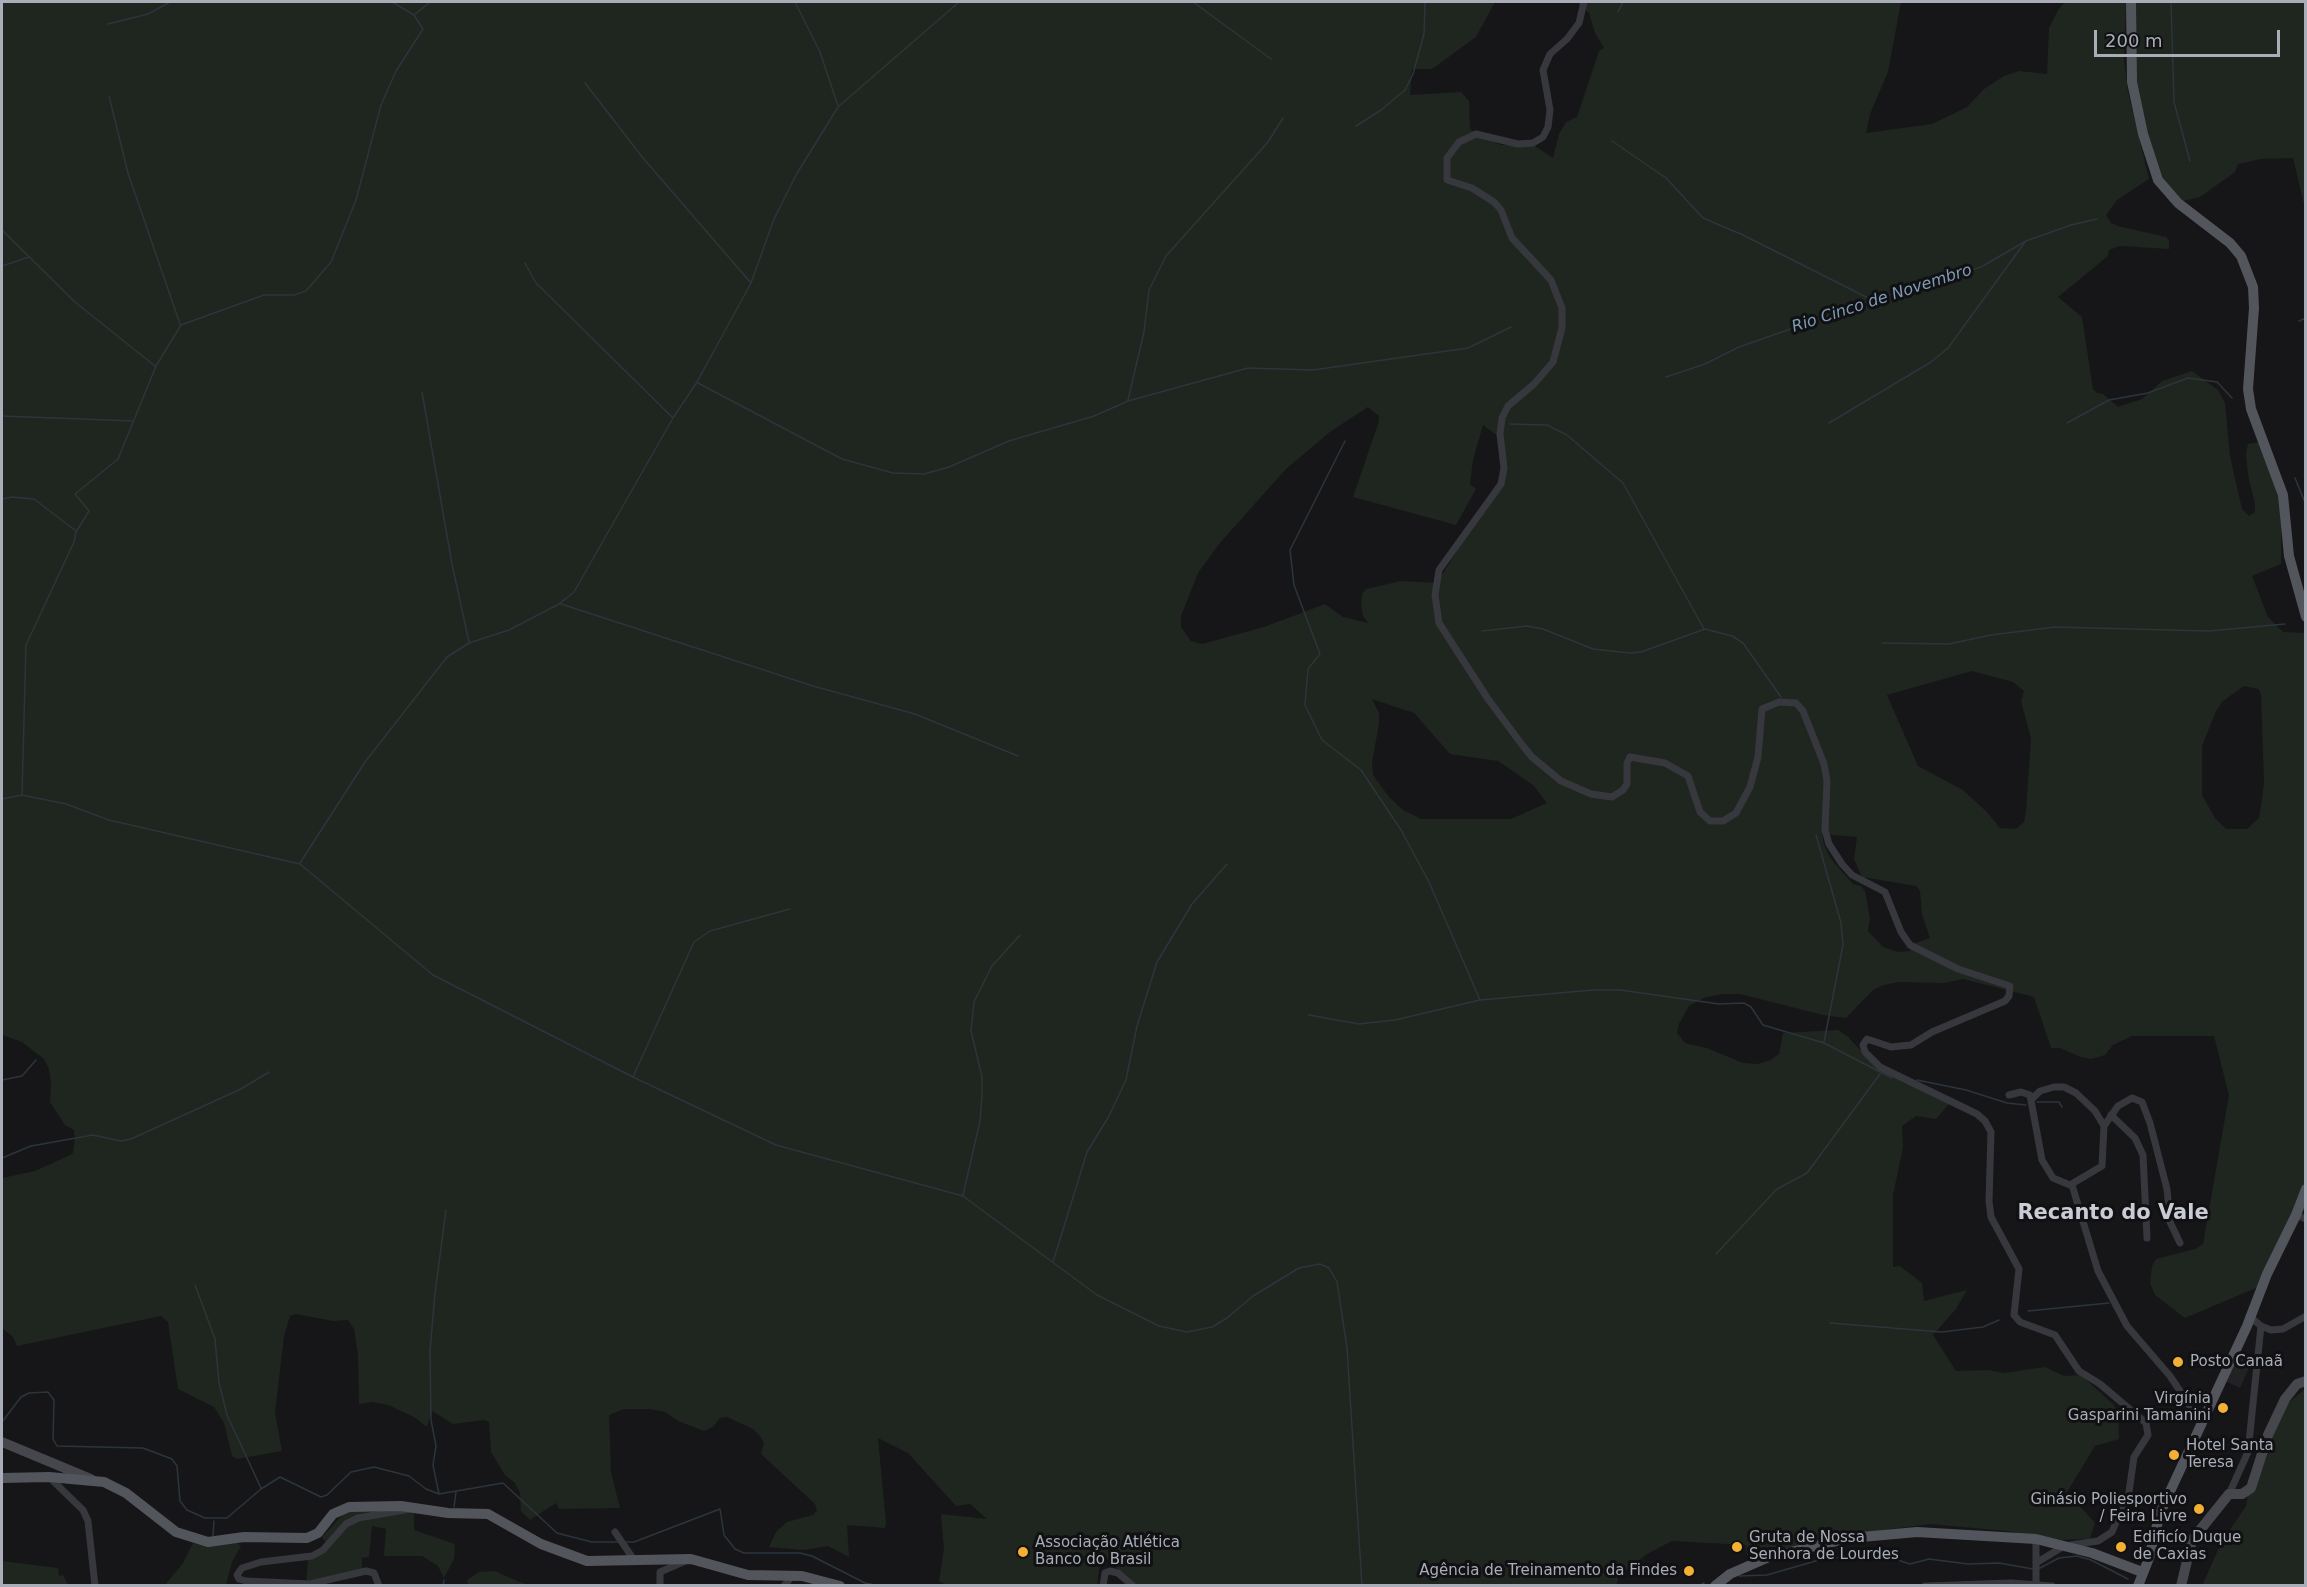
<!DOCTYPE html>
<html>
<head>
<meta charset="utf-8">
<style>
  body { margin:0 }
  #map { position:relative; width:2307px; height:1587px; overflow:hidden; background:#161618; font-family:"DejaVu Sans",sans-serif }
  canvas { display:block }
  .frame { position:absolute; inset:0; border:3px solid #a8adb8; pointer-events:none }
  .scale { position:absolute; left:2094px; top:30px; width:186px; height:27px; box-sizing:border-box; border:3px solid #a8adb8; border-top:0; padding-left:8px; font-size:18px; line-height:21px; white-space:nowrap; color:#a8adb8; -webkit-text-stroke:4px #111113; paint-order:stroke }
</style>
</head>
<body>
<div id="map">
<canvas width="2307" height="1587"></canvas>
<div class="frame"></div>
<div class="scale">200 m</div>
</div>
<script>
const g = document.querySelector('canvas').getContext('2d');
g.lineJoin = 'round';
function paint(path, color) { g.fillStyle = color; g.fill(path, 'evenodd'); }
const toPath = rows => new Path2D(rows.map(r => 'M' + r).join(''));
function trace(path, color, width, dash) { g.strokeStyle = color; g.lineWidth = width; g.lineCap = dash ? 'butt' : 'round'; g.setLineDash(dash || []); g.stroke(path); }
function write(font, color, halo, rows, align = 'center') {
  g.font = font + ' "DejaVu Sans",sans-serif'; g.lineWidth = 6; g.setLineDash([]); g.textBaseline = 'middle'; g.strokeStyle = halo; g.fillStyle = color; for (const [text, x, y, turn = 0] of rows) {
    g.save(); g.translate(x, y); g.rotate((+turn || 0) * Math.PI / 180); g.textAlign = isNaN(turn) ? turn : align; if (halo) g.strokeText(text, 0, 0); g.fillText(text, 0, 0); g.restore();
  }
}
paint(toPath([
  [2238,1353,2253,1359,2240,1388,2225,1381]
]), '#222225');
paint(toPath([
  [2,2,1495,2,1476,37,1432,69,1412,69,1410,95,1461,92,1469,101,1470,128,1475,134,1501,145,1532,144,1553,158,1559,134,1566,122,1577,117,1599,51,1604,48,1595,33,1589,13,1577,2,1901,2,1888,72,1870,114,1866,133,1932,124,1967,107,1984,89,2004,76,2019,71,2047,74,2049,28,2058,10,2065,2,2126,2,2124,60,2128,92,2149,179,2117,200,2106,215,2111,223,2118,226,2166,237,2169,241,2169,249,2120,246,2109,250,2108,256,2058,297,2082,317,2093,389,2097,393,2103,394,2118,407,2142,399,2162,381,2192,371,2218,390,2225,403,2230,456,2242,509,2249,516,2255,512,2255,504,2248,475,2246,454,2248,444,2260,442,2281,503,2281,564,2252,576,2268,617,2283,632,2305,633,2306,1180,2299,1203,2258,1287,2185,1318,2155,1295,2150,1283,2152,1266,2156,1259,2195,1249,2203,1244,2229,1095,2214,1036,2132,1036,2113,1045,2105,1055,2091,1059,2081,1057,2060,1048,2051,1048,2034,997,1963,979,1945,983,1899,982,1884,985,1873,990,1846,1018,1823,1015,1740,994,1723,994,1706,997,1689,1006,1679,1024,1677,1033,1685,1043,1707,1048,1743,1063,1758,1064,1771,1060,1779,1054,1783,1033,1838,1030,1847,1036,1869,1059,1949,1104,1936,1119,1916,1116,1902,1126,1903,1148,1893,1195,1893,1267,1900,1266,1922,1283,1924,1301,1967,1290,1956,1309,1933,1335,1956,1371,1988,1370,2004,1373,2045,1367,2064,1376,2081,1375,2114,1405,2118,1413,2119,1439,2095,1446,2067,1492,2095,1523,2090,1539,2060,1540,2007,1531,1930,1524,1838,1536,1747,1557,1746,1545,1672,1541,1647,1554,1619,1576,1616,1586,1131,1585,1122,1573,1101,1554,1097,1585,947,1585,939,1581,944,1549,941,1514,987,1519,970,1504,956,1506,908,1453,878,1438,886,1523,885,1528,847,1525,849,1557,828,1546,804,1550,769,1547,776,1532,787,1522,813,1515,817,1510,815,1504,761,1454,764,1443,760,1436,753,1429,727,1417,720,1418,713,1427,704,1431,678,1421,665,1412,650,1409,624,1409,609,1415,611,1472,620,1508,559,1509,556,1503,530,1520,521,1511,520,1493,515,1483,505,1475,491,1452,489,1422,484,1420,453,1424,432,1411,427,1427,414,1417,388,1405,373,1402,359,1404,358,1355,354,1329,348,1320,333,1321,296,1314,290,1316,284,1336,275,1413,282,1451,237,1459,232,1456,224,1423,214,1407,178,1389,168,1322,161,1316,17,1346,13,1337,2,1328,2,1178,35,1171,68,1156,73,1153,75,1138,74,1130,65,1125,50,1102,51,1084,49,1069,44,1059,22,1042,2,1035],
  [1368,407,1379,416,1379,421,1353,497,1456,525,1476,489,1470,484,1473,460,1483,425,1499,437,1499,457,1503,466,1500,482,1437,583,1401,581,1366,589,1362,594,1361,604,1363,616,1368,623,1343,617,1325,604,1264,627,1202,644,1191,641,1181,627,1181,616,1198,573,1219,544,1286,469,1330,432],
  [1972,671,2013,682,2024,691,2021,701,2031,738,2026,811,2024,822,2016,829,2000,828,1987,812,1963,790,1918,766,1887,695],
  [2244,686,2259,689,2261,695,2264,782,2262,800,2259,818,2247,829,2226,829,2215,818,2202,795,2202,746,2216,711,2223,701],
  [1372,699,1414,713,1450,754,1498,761,1533,785,1547,803,1511,819,1421,819,1403,810,1389,797,1373,775,1372,762,1379,724,1379,713],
  [1822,834,1857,837,1854,859,1862,877,1916,886,1920,891,1922,914,1930,938,1913,944,1910,951,1898,952,1883,947,1868,931,1870,918,1865,891,1861,886,1853,884,1831,859,1824,845],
  [2135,2,2305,2,2305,208,2293,158,2261,159,2238,164,2235,172,2200,197,2183,201,2157,177,2132,66],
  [2305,1389,2305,1585,2202,1586,2221,1543,2246,1506,2249,1489,2266,1447,2288,1403],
  [359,1508,414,1512,414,1530,455,1544,454,1559,444,1578,438,1566,422,1556,384,1556,386,1529,372,1526,369,1557,362,1558,362,1572,325,1584,306,1586,308,1560,329,1549,322,1537,344,1513],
  [193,1543,208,1546,237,1543,241,1546,232,1562,226,1585,279,1586,164,1586,183,1563],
  [2,1561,58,1568,59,1576,63,1575,68,1585,2,1585],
  [495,1571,517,1581,528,1585,468,1585,467,1580,479,1572]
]), '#1e261f');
trace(toPath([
  [795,2,820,52,838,106],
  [1193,2,1271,59],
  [2171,2,2174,102,2190,161],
  [1618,12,1623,2],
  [414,15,430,2],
  [108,24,148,14,170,2],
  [585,83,643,158,751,283],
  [109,96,128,173,180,324],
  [1356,126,1381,110,1405,90,1413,74,1424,34,1425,2],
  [1612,141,1666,178,1703,218,1743,235,1872,300],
  [2,230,75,302,155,366],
  [525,263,536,283,672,417],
  [2,266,29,257],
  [2299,321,2306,318],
  [1666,377,1705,364,1739,347,1873,300,1981,267,2026,241,2071,225,2097,219],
  [698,383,842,459,893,473,924,474,949,467,1009,441,1094,416,1128,401,1248,368,1313,370,1468,348,1511,327],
  [422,392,452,564,469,642],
  [1128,400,1144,332,1149,290,1166,256,1268,142,1283,118],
  [2,416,133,421],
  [1829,423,1931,362,1948,348,2025,242],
  [2067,423,2109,400,2148,393,2188,378,2217,382,2232,398],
  [1510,424,1547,425,1567,435,1623,483,1704,629],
  [1345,441,1290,550,1294,585,1320,654,1308,669,1305,705,1322,740,1361,770,1401,830,1429,882,1480,1000],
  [2295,478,2306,505],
  [2,499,12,497,34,499,76,531],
  [561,604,813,686,915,714,1018,756],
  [1482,631,1527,626,1543,629,1593,649,1630,653,1641,652,1705,629,1732,636,1743,643,1781,697],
  [1882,643,1949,644,1991,635,2055,627,2209,631,2285,624],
  [22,794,26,645,74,542,76,532,89,511,75,494,118,459,156,366,181,325,264,295,294,295,306,291,331,262,356,200,381,105,396,71,423,29,414,15,392,2],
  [2,799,22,795,66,804,109,820,300,864,433,975,633,1077,776,1145,963,1196,1097,1295,1159,1326,1187,1332,1212,1327,1227,1318,1253,1296,1299,1268,1320,1264,1329,1268,1337,1282,1347,1348,1362,1586],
  [1816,835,1841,923,1843,945,1824,1042],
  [300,863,365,762,447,657,469,643,509,630,559,604,574,592,673,418,697,382,751,283,774,219,796,175,838,107,959,2],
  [1309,1015,1359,1024,1395,1020,1480,1000,1593,990,1620,990,1719,1004,1744,1003,1751,1007,1763,1025,1824,1043,1892,1078],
  [633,1077,694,942,710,931,790,909],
  [2,1080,22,1076,36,1060],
  [1917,1080,1966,1090,2007,1103,2026,1105],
  [2037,1102,2059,1102,2062,1107],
  [2,1158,31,1146,93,1135,121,1141,131,1139,241,1089,269,1072],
  [963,1195,980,1121,982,1095,982,1077,971,1031,974,1002,992,966,1020,935],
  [1716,1254,1777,1189,1807,1173,1880,1074],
  [1053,1262,1087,1152,1109,1116,1126,1080,1137,1026,1157,962,1192,904,1227,864],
  [195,1285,215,1339,219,1383,227,1415,261,1488],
  [2028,1311,2109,1303],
  [1830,1323,1942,1332,1983,1327,1999,1320],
  [2,1422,21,1397,29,1393,48,1392,54,1400,53,1439,57,1446,143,1448,172,1459,177,1466,180,1501,187,1510,205,1518,227,1518,261,1489,280,1477,321,1497,327,1495,351,1472,374,1467,409,1476,426,1489,439,1494,503,1483,557,1533,592,1542,618,1542],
  [439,1494,433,1465,436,1446,431,1420,430,1351,435,1293,446,1210],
  [454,1507,456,1492],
  [213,1536,214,1521],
  [626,1542,634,1542,720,1509,724,1535,735,1549,744,1553,800,1553,812,1556,865,1583,880,1586],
  [2038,1569,2059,1558,2077,1556,2091,1560,2128,1579],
  [1739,1576,1767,1575,1826,1558,1885,1556,1910,1564,1929,1559,1968,1564,1999,1563,2033,1569],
  [443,1586,444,1580],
  [1699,1586,1704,1583]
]), '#2c353c', 1.5);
trace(toPath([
  [1584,2,1579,23,1567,39,1550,54,1543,70,1550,110,1548,127,1543,137,1533,143,1518,144,1476,134,1459,142,1447,158,1447,180,1472,188,1494,202,1501,210,1512,238,1551,280,1562,308,1562,328,1553,362,1534,384,1508,406,1502,418,1500,434,1504,468,1501,484,1439,570,1435,595,1439,623,1488,699,1523,746,1532,757,1561,781,1591,794,1612,797,1623,790,1627,784,1627,763,1630,757,1665,763,1688,776,1700,812,1710,821,1723,821,1736,813,1750,787,1758,757,1762,709,1779,702,1796,703,1803,711,1824,764,1827,781,1825,830,1829,844,1842,864,1852,875,1885,892,1901,932,1910,945,1958,969,2010,986,2009,996,2005,1001,1932,1032,1911,1045,1891,1047,1867,1039,1863,1045,1865,1052,1880,1067,1977,1114,1985,1121,1991,1132,1989,1201,1991,1217,2019,1269,2014,1315,2020,1322,2055,1335,2079,1371,2100,1384,2146,1423,2148,1435,2134,1457,2129,1492,2112,1532,2098,1541,2064,1546,2036,1563],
  [2009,1095,2021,1092,2030,1095,2042,1160,2053,1178,2070,1185,2102,1166,2104,1126,2118,1106,2132,1098,2142,1102,2150,1123,2167,1189,2170,1222,2180,1243],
  [2032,1099,2040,1091,2054,1087,2064,1087,2076,1093,2095,1111,2104,1126],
  [2111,1115,2135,1138,2143,1155,2147,1238],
  [2072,1185,2098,1271,2127,1326,2170,1376,2198,1418],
  [2296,1215,2306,1219],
  [2249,1316,2261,1326,2271,1330,2283,1329,2306,1316],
  [50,1478,83,1510,88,1521,95,1586],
  [2229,1494,2248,1452,2261,1326],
  [615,1532,634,1560],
  [2036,1539,2036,1583],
  [379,1586,374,1573,366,1571,310,1584,246,1581,239,1579,237,1575,242,1568,261,1562,312,1556,323,1550,346,1524,358,1518,410,1509],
  [660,1586,660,1572,683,1562],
  [784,1586,792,1576],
  [1103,1586,1105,1573,1110,1571,1118,1573,1133,1586],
  [1925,1586,2011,1583,2052,1586]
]), '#37383d', 7);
trace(toPath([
  [2,1442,91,1479],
  [2181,1586,2192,1540,2229,1494,2242,1494,2251,1488,2268,1435,2285,1399,2297,1384,2306,1381]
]), '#45474d', 10);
trace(toPath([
  [2131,2,2132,82,2143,134,2158,180,2178,203,2230,243,2241,256,2253,287,2254,308,2248,389,2251,409,2283,495,2289,556,2306,617],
  [2,1478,49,1477,104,1482,126,1493,176,1532,208,1542,244,1537,307,1538,318,1533,333,1514,349,1507,401,1506,448,1513,488,1514,541,1544,587,1561,691,1559,748,1575,802,1576,840,1586],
  [1715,1586,1730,1574,1769,1557,1850,1538,1917,1532,2036,1539,2092,1553,2142,1572],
  [2138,1586,2149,1558,2160,1513,2247,1326,2267,1274,2296,1215,2306,1189]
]), '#53555c', 10);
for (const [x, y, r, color] of [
  [2178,1362,6,"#f2b134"],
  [2223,1408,6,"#f2b134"],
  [2174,1455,6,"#f2b134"],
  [2199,1509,6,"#f2b134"],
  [1737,1547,6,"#f2b134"],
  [2121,1547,6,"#f2b134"],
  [1023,1552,6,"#f2b134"],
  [1689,1571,6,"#f2b134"]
]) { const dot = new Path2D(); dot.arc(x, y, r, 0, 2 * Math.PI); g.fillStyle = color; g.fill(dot); trace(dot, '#111113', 2); }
write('15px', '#a8adb8', '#111113', [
  ["Posto Canaã",2190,1362],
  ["Virgínia",2211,1399,"right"],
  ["Gasparini Tamanini",2211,1416,"right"],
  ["Hotel Santa",2186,1446],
  ["Teresa",2186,1463],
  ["Ginásio Poliesportivo",2187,1500,"right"],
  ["/ Feira Livre",2187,1517,"right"],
  ["Gruta de Nossa",1749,1538],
  ["Senhora de Lourdes",1749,1555],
  ["Edificío Duque",2133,1538],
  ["de Caxias",2133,1555],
  ["Associação Atlética",1035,1543],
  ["Banco do Brasil",1035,1560],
  ["Agência de Treinamento da Findes",1677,1571,"right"]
], 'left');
write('italic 16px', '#7f9bb3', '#111113', [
  ["Rio Cinco de Novembro",1882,299,-18]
]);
write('bold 21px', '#c9ccd4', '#111113', [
  ["Recanto do Vale",2113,1214]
]);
</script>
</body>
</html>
